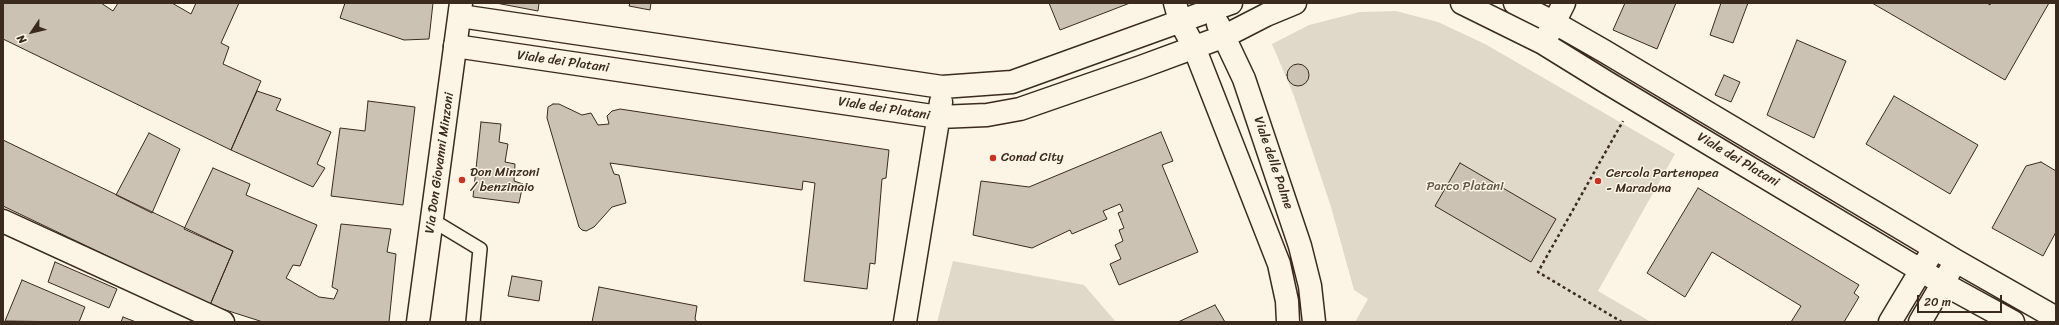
<!DOCTYPE html>
<html>
<head>
<meta charset="utf-8">
<style>
  body { margin:0 }
  #map { position:relative; width:2059px; height:325px; overflow:hidden; background:#fcf5e5; font-family:Sriracha,sans-serif }
  canvas { display:block }
  .frame { position:absolute; inset:0; border:4px solid #3b2a1e; pointer-events:none }
  .north { position:absolute; left:12px; top:12px; width:40px; height:40px; -webkit-text-stroke:3px #fcf5e5; paint-order:stroke; rotate:235deg; font-size:11px; font-weight:700; line-height:16px; text-align:center; color:#3b2a1e }
  .north::after { content:''; display:block; margin:auto; width:14px; height:18px; background:#3b2a1e; clip-path:polygon(50% 0,100% 100%,50% 72%,0 100%) }
  .scale { position:absolute; left:1917px; top:295px; width:85px; height:18px; box-sizing:border-box; border:2px solid #3b2a1e; border-top:0; padding-left:5px; font-size:12px; line-height:14px; white-space:nowrap; color:#3b2a1e; -webkit-text-stroke:3px #fcf5e5; paint-order:stroke }
</style>
</head>
<body>
<div id="map">
<canvas width="2059" height="325"></canvas>
<div class="frame"></div>
<div class="north">N</div>
<div class="scale">20 m</div>
</div>
<script>
const g = document.querySelector('canvas').getContext('2d');
g.lineJoin = 'round';
function paint(path, color) { g.fillStyle = color; g.fill(path, 'evenodd'); }
const toPath = rows => new Path2D(rows.map(r => 'M' + r).join(''));
function trace(path, color, width, dash) { g.strokeStyle = color; g.lineWidth = width; g.lineCap = dash ? 'butt' : 'round'; g.setLineDash(dash || []); g.stroke(path); }
function write(font, color, halo, rows, align = 'center') {
  g.font = font + ' Sriracha,sans-serif'; g.lineWidth = 3; g.setLineDash([]); g.textBaseline = 'middle'; g.strokeStyle = halo; g.fillStyle = color; for (const [text, x, y, turn = 0] of rows) {
    g.save(); g.translate(x, y); g.rotate((+turn || 0) * Math.PI / 180); g.textAlign = isNaN(turn) ? turn : align; if (halo) g.strokeText(text, 0, 0); g.fillText(text, 0, 0); g.restore();
  }
}
paint(toPath([
  [1396,11,1438,22,1485,44,1675,154,1598,291,1651,322,1355,322,1368,299,1354,290,1331,207,1294,96,1272,44,1309,25,1360,12],
  [953,261,1084,285,1116,322,937,322]
]), '#e0d8c8');
const building = toPath([
  [3,3,101,3,113,11,118,3,172,3,191,14,196,3,239,3,221,43,229,47,223,64,261,81,231,150,3,39,3,3],
  [345,3,433,3,429,39,404,40,340,18,345,3],
  [496,3,539,3,538,11,496,3],
  [630,3,651,3,650,10,629,6,630,3],
  [1049,3,1130,3,1060,30,1049,3],
  [1625,3,1676,3,1657,49,1613,30,1625,3],
  [1721,3,1748,3,1733,43,1710,35,1721,3],
  [1872,3,1987,3,1990,5,1991,3,2049,3,2005,80,1872,3],
  [1797,40,1846,61,1814,138,1767,115,1797,40],
  '1287 75a11 11 0 1 1 22 0a11 11 0 1 1-22 0Z',
  [1724,75,1740,82,1731,102,1715,95,1724,75],
  [257,91,281,99,276,110,331,132,317,164,325,168,313,187,231,150,257,91],
  [1894,96,1978,145,1950,194,1866,144,1894,96],
  [368,101,415,107,403,205,331,196,340,128,365,131,368,101],
  [553,104,559,104,582,115,591,113,598,125,609,124,607,116,612,111,620,109,889,150,886,178,882,179,875,264,870,263,867,289,804,281,815,183,803,181,802,190,610,163,614,174,619,175,626,203,612,207,594,227,586,231,582,230,579,227,547,118,548,107,553,104],
  [481,122,501,124,499,142,508,144,505,162,515,164,514,181,523,184,519,203,473,197,481,122],
  [1161,132,1173,161,1162,165,1198,252,1119,285,1110,264,1121,259,1115,245,1123,241,1119,230,1124,228,1118,213,1123,211,1120,204,1103,211,1107,219,1072,234,1070,230,1032,248,973,235,981,181,1029,187,1161,132],
  [149,133,180,149,152,213,116,195,149,133],
  [3,140,233,251,210,305,3,206,3,140],
  [2041,162,2056,171,2056,232,2043,256,1992,228,2026,166,2041,162],
  [1460,163,1556,219,1531,262,1435,206,1460,163],
  [213,168,250,184,246,195,317,225,300,266,293,265,286,278,319,297,334,299,338,290,332,287,341,224,391,229,387,252,396,254,389,322,263,322,210,305,233,251,184,229,213,168],
  [1698,188,1859,285,1854,293,1859,297,1844,322,1791,322,1801,306,1712,252,1685,297,1647,273,1698,188],
  [55,262,117,289,109,308,48,282,55,262],
  [512,276,542,281,539,301,508,296,512,276],
  [22,280,85,307,79,322,5,321,22,280],
  [599,287,697,306,695,319,697,322,592,322,599,287],
  [1215,305,1225,322,1178,322,1215,305],
  [123,317,136,322,121,322,123,317]
]);
paint(building, '#ccc2b3');
trace(building, '#3b2a1e', 1);
const lane = toPath([
  [432,220,480,249,473,322]
]);
const street = toPath([
  [1175,3,1180,21,1194,47,1279,264,1287,301,1288,322],
  [1462,3,1543,43,1606,82,1942,283,2013,322],
  [1515,3,1555,23,1604,51,1956,261,2056,318],
  [460,16,942,87,1012,82,1231,3],
  [1218,24,1244,79,1300,246,1310,286,1314,322],
  [1548,35,1564,3],
  [455,46,939,117,987,115,1020,109,1141,67,1225,36,1266,15,1295,3],
  [3,221,223,322],
  [905,322,941,102],
  [1890,322,1929,257],
  [1920,322,1950,271]
]);
const secondary = toPath([
  [418,322,461,3]
]);
trace(lane, '#3b2a1e', 16);
trace(street, '#3b2a1e', 25);
trace(secondary, '#3b2a1e', 25);
trace(toPath([
  [1622,322,1538,272,1623,121]
]), '#3b2a1e', 2.5, [3, 3]);
trace(lane, '#fcf5e5', 13);
trace(street, '#fcf5e5', 22);
trace(secondary, '#fcf5e5', 22);
for (const [x, y, r, color] of [
  [993,158,4,"#c8321e"],
  [462,180,4,"#c8321e"],
  [1598,181,4,"#c8321e"]
]) { const dot = new Path2D(); dot.arc(x, y, r, 0, 2 * Math.PI); g.fillStyle = color; g.fill(dot); trace(dot, '#fcf5e5', 1.5); }
write('13px', '#3b2a1e', '#fcf5e5', [
  ["Viale dei Platani",563,62,8],
  ["Viale dei Platani",884,109,9],
  ["Viale dei Platani",1738,160,31],
  ["Via Don Giovanni Minzoni",440,163,-82],
  ["Viale delle Palme",1273,163,71]
]);
write('13px', '#3b2a1e', '#fcf5e5', [
  ["Conad City",1001,158],
  ["Don Minzoni",470,173],
  ["/ benzinaio",470,188],
  ["Cercola Partenopea",1606,174],
  ["- Maradona",1606,189]
], 'left');
write('13px', '#645648', '#fcf5e5', [
  ["Parco Platani",1465,187]
]);
</script>
</body>
</html>
